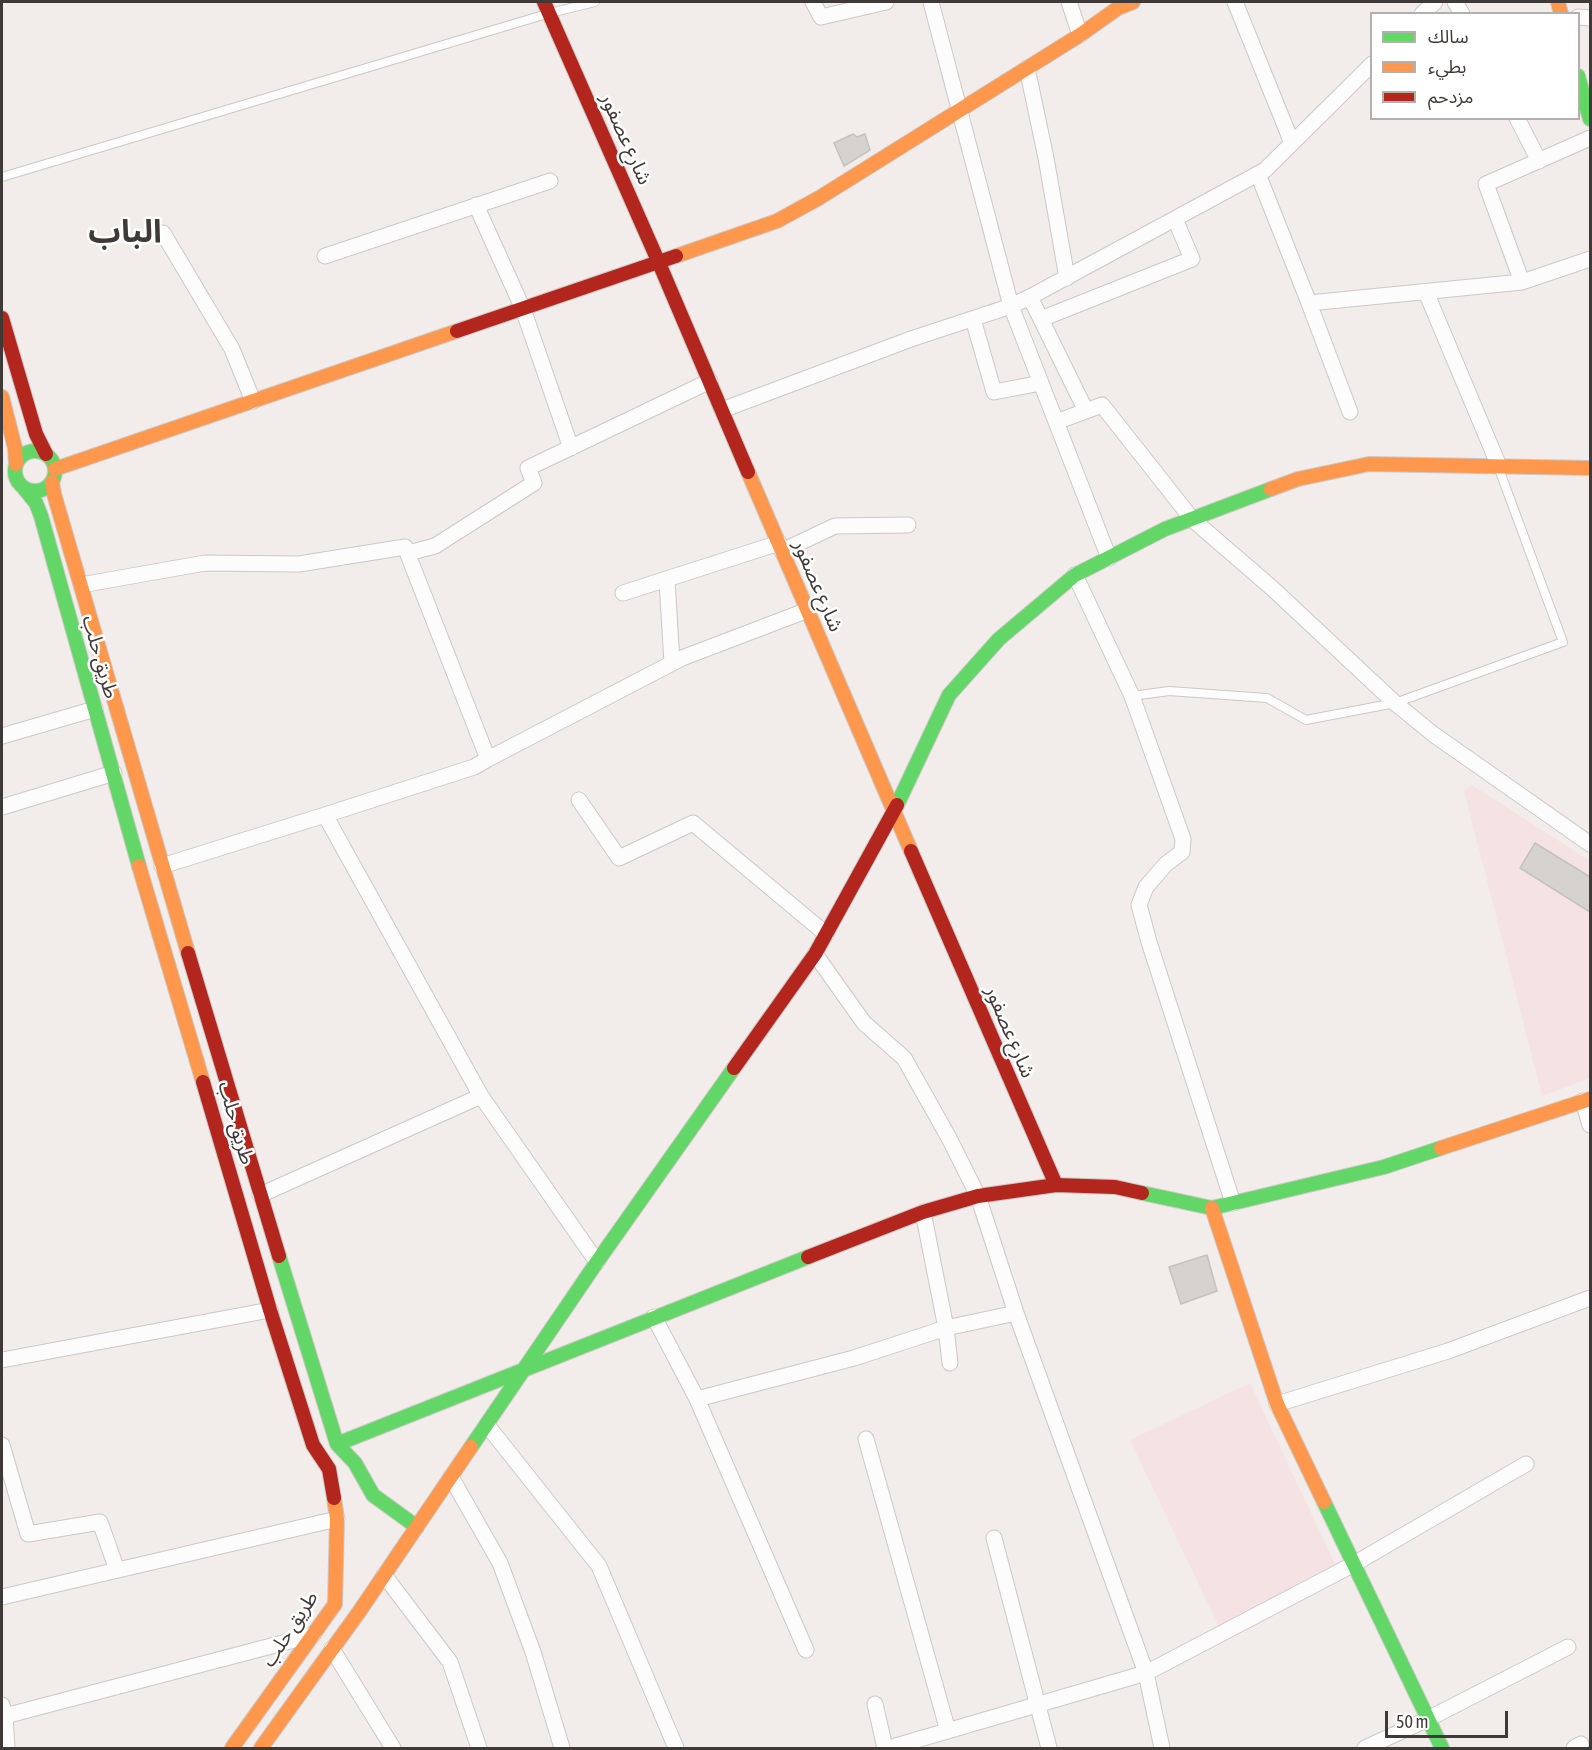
<!DOCTYPE html>
<html>
<head>
<meta charset="utf-8">
<style>
  body { margin:0 }
  #map { position:relative; width:1592px; height:1750px; overflow:hidden; background:#f2ecea; font-family:"Asap Condensed","Noto Sans Arabic",sans-serif }
  canvas { display:block }
  .frame { position:absolute; inset:0; border:3px solid #3f3a38; pointer-events:none }
  .legend { position:absolute; left:1370px; top:12px; width:210px; height:108px; box-sizing:border-box; background:#fff; border:2px solid #b2b0af; margin:0; padding:8px 10px; list-style:none; font-size:18px; color:#3f3a38 }
  .legend li { display:flex; align-items:center; gap:12px; height:30px }
  .legend b { width:30px; border:2px solid #b2b0af }
  .scale { position:absolute; left:1385px; top:1711px; width:123px; height:27px; box-sizing:border-box; border:3px solid #3f3a38; border-top:0; padding-left:8px; font-size:18px; line-height:21px; white-space:nowrap; color:#3f3a38; -webkit-text-stroke:4px #fff; paint-order:stroke }
</style>
</head>
<body>
<div id="map">
<canvas width="1592" height="1750"></canvas>
<div class="frame"></div>
<ul class="legend">
<li><b style="height:8px;background:#63d668"></b>سالك</li>
<li><b style="height:8px;background:#ff974d"></b>بطيء</li>
<li><b style="height:8px;background:#b3261e"></b>مزدحم</li>
</ul>
<div class="scale">50 m</div>
</div>
<script>
const g = document.querySelector('canvas').getContext('2d');
g.lineJoin = 'round';
function paint(path, color) { g.fillStyle = color; g.fill(path, 'evenodd'); }
const toPath = rows => new Path2D(rows.map(r => 'M' + r).join(''));
function trace(path, color, width, dash) { g.strokeStyle = color; g.lineWidth = width; g.lineCap = dash ? 'butt' : 'round'; g.setLineDash(dash || []); g.stroke(path); }
function write(font, color, halo, rows, align = 'center') {
  g.font = font + ' "Asap Condensed","Noto Sans Arabic",sans-serif'; g.lineWidth = 5; g.setLineDash([]); g.textBaseline = 'middle'; g.strokeStyle = halo; g.fillStyle = color; for (const [text, x, y, turn = 0] of rows) {
    g.save(); g.translate(x, y); g.rotate((+turn || 0) * Math.PI / 180); g.textAlign = isNaN(turn) ? turn : align; if (halo) g.strokeText(text, 0, 0); g.fillText(text, 0, 0); g.restore();
  }
}
paint(toPath([
  [1472,785,1590,861,1590,1078,1542,1096,1464,790],
  [1250,1383,1335,1564,1219,1627,1130,1440]
]), '#f5e3e4');
const building = toPath([
  [853,134,857,137,865,134,870,150,844,166,834,143,853,134],
  [1535,843,1590,877,1590,912,1520,868,1535,843],
  [1207,1255,1217,1291,1181,1304,1169,1267,1207,1255]
]);
paint(building, '#d6d2d0');
trace(building, '#c5c1bf', 1.5);
const lane = toPath([
  [2,177,550,13,595,2],
  [1132,696,1169,691,1267,698,1306,720,1395,703,1563,642,1499,469]
]);
const street = toPath([
  [813,2,821,17,886,2],
  [931,2,1011,306,1109,558],
  [1069,2,1080,35],
  [1235,2,1292,143],
  [1455,2,1462,14],
  [1422,14,1435,2],
  [1578,17,1590,18],
  [1027,68,1046,158,1067,278],
  [1517,118,1539,161],
  [1258,174,1309,303],
  [476,205,523,309,571,448],
  [163,233,232,349,253,401],
  [325,256,550,181],
  [1522,282,1486,184,1590,138],
  [1426,292,1499,466],
  [1030,297,1086,411],
  [973,319,994,392,1041,383],
  [1041,319,1192,259,1175,219],
  [722,410,911,339,1011,306,1030,297,1265,170,1372,64],
  [1350,412,1309,303,1522,282,1590,259],
  [1056,422,1102,405,1192,519,1272,588,1395,703,1433,734,1590,844],
  [782,551,835,526,908,525],
  [408,553,435,546,534,483,528,468,710,381],
  [1075,575,1132,696,1183,839,1182,852,1166,864,1146,887,1139,905,1149,942,1233,1203],
  [667,580,672,663],
  [81,585,205,563,299,564,405,547,488,759,474,767,325,815],
  [623,593,779,543],
  [2,736,95,709],
  [488,759,682,658,808,610],
  [579,800,619,858,693,823,826,934],
  [2,807,114,773],
  [162,866,325,815,481,1096,597,1262],
  [815,954,864,1023,904,1058,949,1138,978,1196,1016,1313,1146,1673,1162,1748],
  [1583,1101,1590,1125],
  [260,1195,481,1096],
  [923,1212,946,1328,950,1363],
  [654,1317,697,1399,806,1650],
  [2,1360,270,1310],
  [697,1399,854,1358,946,1328,1016,1313],
  [1277,1404,1448,1351,1590,1298],
  [487,1425,599,1566,676,1748],
  [866,1439,948,1731],
  [2,1445,28,1534,100,1522,117,1570],
  [451,1477,500,1563,533,1652,562,1748],
  [994,1538,1049,1748],
  [384,1575,450,1662,479,1748],
  [2,1597,337,1519],
  [332,1649,393,1748],
  [875,1704,885,1748],
  [2,1705,5,1716,7,1748],
  [5,1716,313,1635],
  [889,1748,1146,1673,1354,1564,1526,1464],
  [1365,1748,1428,1719,1568,1647],
  [1574,1748,1581,1744]
]);
const fast = toPath([
  [1578,76,1590,119],
  '15 471a20 20 0 1 1 40 0a20 20 0 1 1-40 0Z',
  [23,487,36,503,41,516,139,866],
  [897,805,949,695,999,639,1075,575,1165,529,1271,489],
  [1142,1193,1212,1208,1384,1167,1441,1148],
  [279,1256,337,1444,355,1463,373,1495,417,1527],
  [337,1444,808,1257],
  [471,1447,597,1262,734,1068],
  [1324,1502,1442,1748]
]);
const slow = toPath([
  [1558,2,1561,14],
  [676,256,777,221,819,198,1080,35,1118,8,1133,2],
  [2,397,15,448,16,464],
  [55,469,457,331],
  [748,472,911,851],
  [52,482,54,494,188,953],
  [1271,489,1298,479,1369,464,1590,468],
  [139,866,203,1082],
  [1441,1148,1590,1099],
  [1212,1208,1277,1404,1324,1502],
  [232,1748,335,1604,337,1519,334,1498],
  [261,1748,359,1612,471,1447]
]);
const jam = toPath([
  [544,2,659,263,748,472],
  [2,318,36,434,46,454],
  [457,331,676,256],
  [911,851,1056,1185],
  [188,953,279,1256],
  [734,1068,815,954,897,805],
  [203,1082,270,1310,313,1445,329,1469,334,1498],
  [808,1257,923,1212,978,1196,1056,1185,1115,1187,1142,1193]
]);
trace(lane, '#ccc8c6', 10);
trace(street, '#ccc8c6', 17);
trace(fast, '#ccc8c6', 16);
trace(slow, '#ccc8c6', 16);
trace(jam, '#ccc8c6', 16);
trace(lane, '#fdfcfc', 8);
trace(street, '#fdfcfc', 15);
trace(fast, '#63d668', 14);
trace(slow, '#ff974d', 14);
trace(jam, '#b3261e', 14);
write('20px', '#3f3a38', '#fff', [
  ["شارع عصفور",626,139,66],
  ["شارع عصفور",818,586,67],
  ["طريق حلب",100,657,74],
  ["شارع عصفور",1010,1032,67],
  ["طريق حلب",236,1123,74],
  ["طريق حلب",290,1629,-57]
]);
write('bold 32px', '#3f3a38', '#fff', [
  ["الباب",125,232]
]);
</script>
</body>
</html>
